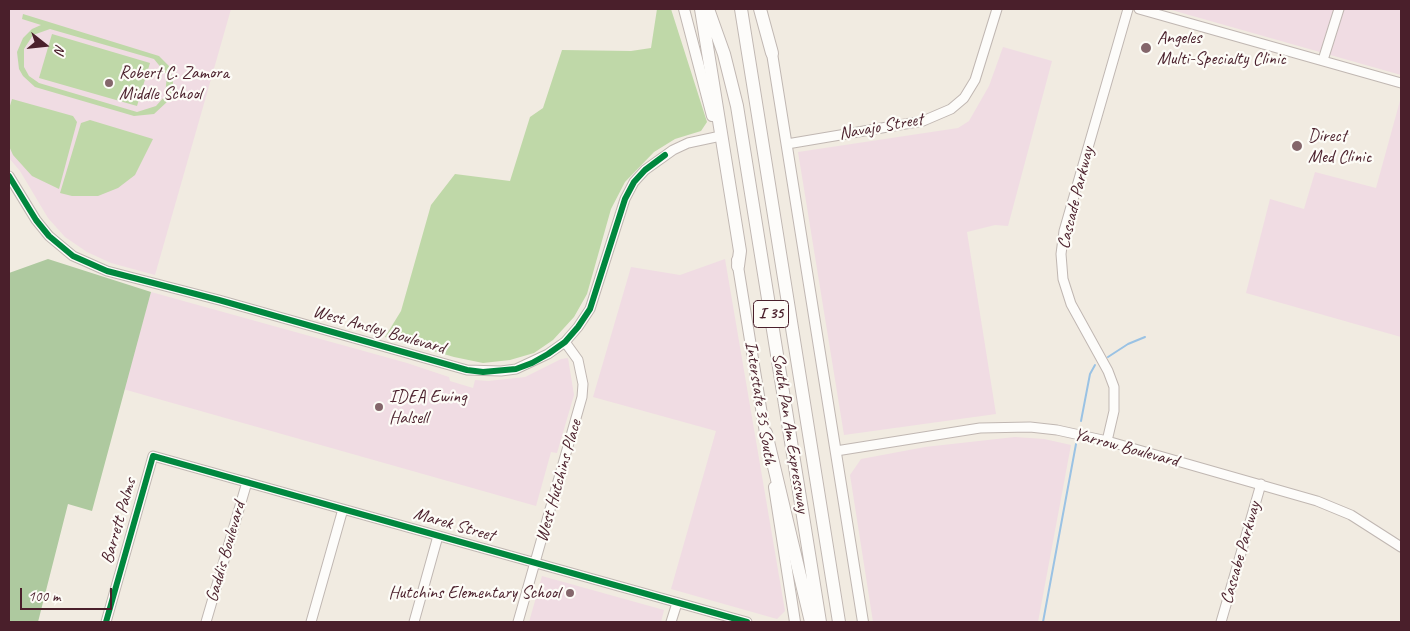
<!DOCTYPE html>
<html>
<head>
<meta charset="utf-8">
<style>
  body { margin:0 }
  #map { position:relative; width:1410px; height:631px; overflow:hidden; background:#f1ebe1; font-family:Caveat,sans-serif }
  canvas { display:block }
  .frame { position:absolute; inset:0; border:10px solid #4a1f2b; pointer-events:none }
  .north { position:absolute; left:20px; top:20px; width:50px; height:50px; -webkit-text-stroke:4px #fdfcf7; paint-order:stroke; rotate:106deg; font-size:14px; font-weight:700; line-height:20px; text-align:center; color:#4a1f2b }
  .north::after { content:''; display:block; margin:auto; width:18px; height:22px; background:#4a1f2b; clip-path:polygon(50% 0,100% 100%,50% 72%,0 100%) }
  .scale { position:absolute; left:20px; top:588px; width:92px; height:22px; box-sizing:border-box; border:2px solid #4a1f2b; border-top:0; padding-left:6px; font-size:15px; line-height:18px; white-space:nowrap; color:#4a1f2b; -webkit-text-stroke:4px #fdfcf7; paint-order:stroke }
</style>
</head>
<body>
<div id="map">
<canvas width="1410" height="631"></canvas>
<div class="frame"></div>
<div class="north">N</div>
<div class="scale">100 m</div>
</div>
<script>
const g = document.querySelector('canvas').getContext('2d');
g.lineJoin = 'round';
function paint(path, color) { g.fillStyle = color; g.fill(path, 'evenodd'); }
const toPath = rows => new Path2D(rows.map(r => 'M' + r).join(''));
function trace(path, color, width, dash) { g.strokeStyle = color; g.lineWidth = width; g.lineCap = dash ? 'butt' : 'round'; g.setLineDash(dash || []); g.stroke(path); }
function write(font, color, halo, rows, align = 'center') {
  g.font = font + ' Caveat,sans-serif'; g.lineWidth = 4.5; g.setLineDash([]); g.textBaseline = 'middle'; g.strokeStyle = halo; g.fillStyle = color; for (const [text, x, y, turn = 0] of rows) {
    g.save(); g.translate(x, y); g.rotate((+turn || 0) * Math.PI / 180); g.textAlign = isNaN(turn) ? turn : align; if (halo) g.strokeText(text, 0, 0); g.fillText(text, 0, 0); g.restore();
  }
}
paint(toPath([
  [9,9,231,9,155,275,111,263,87,252,65,237,48,218,20,171,9,158],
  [1168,9,1401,9,1401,75],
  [1003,47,1052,61,1008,226,995,225,967,232,996,414,844,435,798,152,958,128,969,121,989,86],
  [1401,97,1401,337,1246,293,1270,199,1304,209,1315,172,1376,188],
  [725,259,785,611,777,619,671,589,716,431,593,397,631,267,680,275],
  [151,292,407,363,449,377,450,381,473,388,475,380,488,381,525,377,561,359,568,358,574,395,557,453,551,452,536,506,123,389],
  [1015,437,1044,439,1071,445,1038,622,873,622,850,475,861,459,925,447],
  [542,576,664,610,661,622,529,622]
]), '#f0dce3');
paint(toPath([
  [657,9,671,9,707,122,701,131,675,139,654,152,625,182,611,209,587,294,574,317,553,340,534,353,510,360,483,363,454,357,385,337,401,311,431,205,455,174,510,181,530,117,543,108,562,50,631,51,651,48],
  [23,14,159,56,169,66,173,80,173,88,168,101,154,114,134,116,35,87,23,76,19,69,17,52,23,38,32,29,41,25,22,19],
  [50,29,154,59,167,75,165,96,156,106,137,112,39,83,29,76,24,67,24,49,33,35],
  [52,34,150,63,137,106,39,78],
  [12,99,73,116,77,122,59,189,32,176,13,155,9,146,9,109],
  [90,120,153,139,135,175,118,188,98,196,72,196,60,193,81,123]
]), '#bfd8a8');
paint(toPath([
  [48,259,151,292,92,511,68,504,38,622,9,622,9,273]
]), '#aec99f');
trace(toPath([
  [1108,357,1128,344,1145,337],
  [1081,421,1090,374,1095,365],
  [1043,622,1076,444]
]), '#9ac2e4', 2);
const minor = toPath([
  [1139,9,1401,83],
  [1323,60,1339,9],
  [787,144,923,121,951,109,964,98,975,80,997,9],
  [9,176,36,220,49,236,73,256,107,271,219,300,467,370,501,371,516,369,548,354,565,342,578,327,590,309,625,199,634,182,645,170,673,150,688,143,716,137],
  [1107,441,1114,411,1114,387,1108,371,1071,304,1063,279,1061,254,1064,231,1128,9],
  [836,451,980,428,1030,427,1057,430,1107,441,1317,501,1351,515,1401,547],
  [106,622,153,456,747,622],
  [206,622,247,482],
  [311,622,343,509],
  [414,622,438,536],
  [518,622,582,397,583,384,578,360,565,342],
  [671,622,677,603],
  [1221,622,1261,484]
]);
const major = toPath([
  [684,9,712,116],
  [771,47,863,622],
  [737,260,766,439],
  [774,487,795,622]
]);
const highway = toPath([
  [701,9,740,251,738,266],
  [708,9,724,54,737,106,820,622],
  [741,9,839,622],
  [760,9,772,53],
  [766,433,811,622]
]);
trace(minor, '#c0b7b2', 11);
trace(major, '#c0b7b2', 12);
trace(highway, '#c0b7b2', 14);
trace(minor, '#fdfcfa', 9);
trace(major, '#fdfcfa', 10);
trace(highway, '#fdfcfa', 12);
trace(toPath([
  [9,176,36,220,49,236,73,256,107,271,219,300,467,370,483,372,516,369,532,363,548,354,565,342,578,327,590,309,625,199,634,182,645,170,665,155],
  [106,622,153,456,747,622]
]), '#00873e', 6);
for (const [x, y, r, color] of [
  [1146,48,6,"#84666b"],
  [109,83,5,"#84666b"],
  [1297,146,6,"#84666b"],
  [379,407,5,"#84666b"],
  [570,593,5,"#84666b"]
]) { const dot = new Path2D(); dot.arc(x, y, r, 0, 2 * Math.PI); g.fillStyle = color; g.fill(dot); trace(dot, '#fdfcf7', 2); }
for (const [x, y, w] of [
  [771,314,35]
]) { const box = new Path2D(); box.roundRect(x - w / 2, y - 13.5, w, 27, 4); g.fillStyle = '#fdfcf7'; g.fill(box); trace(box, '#4a1f2b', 1); }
write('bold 16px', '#4a1f2b', null, [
  ["I 35",771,314]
]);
write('18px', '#4a1f2b', '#fdfcf7', [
  ["Angeles",1157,38],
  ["Multi-Specialty Clinic",1157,59],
  ["Robert C. Zamora",119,73],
  ["Middle School",119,94],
  ["Direct",1308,136],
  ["Med Clinic",1308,157],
  ["IDEA Ewing",389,397],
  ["Halsell",389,418],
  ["Hutchins Elementary School",560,593,"right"]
], 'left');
write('18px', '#4a1f2b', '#fdfcf7', [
  ["Navajo Street",881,127,-10],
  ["Cascade Parkway",1076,198,-76],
  ["West Ansley Boulevard",379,330,16],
  ["Interstate 35 South",760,403,81],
  ["South Pan Am Expressway",790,433,81],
  ["Yarrow Boulevard",1126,448,15],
  ["West Hutchins Place",559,481,-74],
  ["Barrett Palms",119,521,-74],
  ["Marek Street",454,525,16],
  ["Gaddis Boulevard",226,552,-74],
  ["Cascabe Parkway",1241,553,-74]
]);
</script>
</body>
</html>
